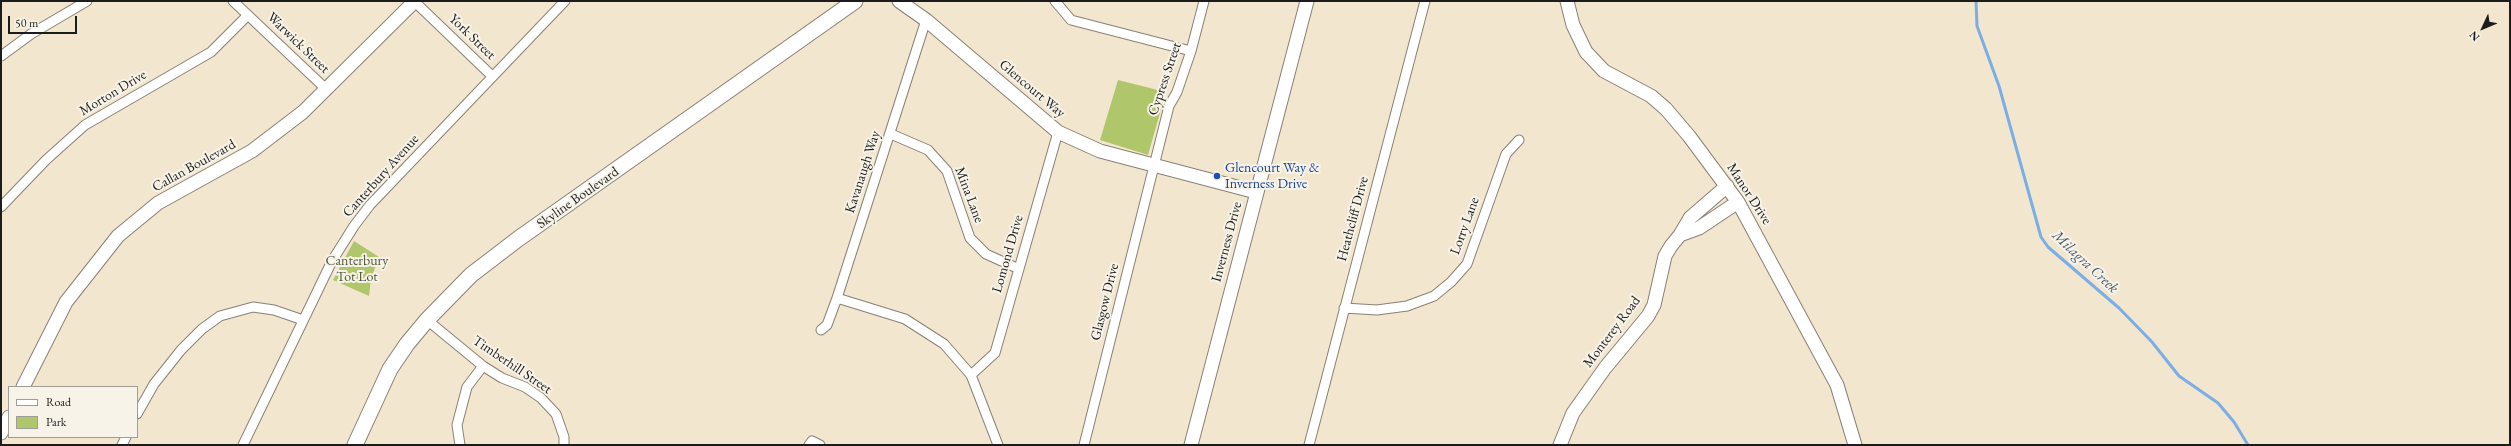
<!DOCTYPE html>
<html>
<head>
<meta charset="utf-8">
<style>
  body { margin:0 }
  #map { position:relative; width:2511px; height:446px; overflow:hidden; background:#f3e6cf; font-family:"EB Garamond",serif }
  canvas { display:block }
  .frame { position:absolute; inset:0; border:2px solid #1c1c1c; pointer-events:none }
  .legend { position:absolute; left:8px; top:386px; width:130px; height:52px; box-sizing:border-box; background:#f7f3e8; border:1px solid #9f9d96; margin:0; padding:5px 7px; list-style:none; font-size:12px; color:#1c1c1c }
  .legend li { display:flex; align-items:center; gap:8px; height:20px }
  .legend b { width:20px; border:1px solid #9f9d96 }
  .north { position:absolute; left:2463px; top:8px; width:40px; height:40px; -webkit-text-stroke:3px #f7f3e8; paint-order:stroke; rotate:226deg; font-size:11px; font-weight:700; line-height:16px; text-align:center; color:#1c1c1c }
  .north::after { content:''; display:block; margin:auto; width:14px; height:18px; background:#1c1c1c; clip-path:polygon(50% 0,100% 100%,50% 72%,0 100%) }
  .scale { position:absolute; left:8px; top:16px; width:69px; height:18px; box-sizing:border-box; border:2px solid #1c1c1c; border-top:0; padding-left:5px; font-size:12px; line-height:14px; white-space:nowrap; color:#1c1c1c; -webkit-text-stroke:3px #f7f3e8; paint-order:stroke }
</style>
</head>
<body>
<div id="map">
<canvas width="2511" height="446"></canvas>
<div class="frame"></div>
<ul class="legend">
<li><b style="height:5px;background:#fff"></b>Road</li>
<li><b style="height:11px;background:#afc66b"></b>Park</li>
</ul>
<div class="north">N</div>
<div class="scale">50 m</div>
</div>
<script>
const g = document.querySelector('canvas').getContext('2d');
g.lineJoin = 'round';
function paint(path, color) { g.fillStyle = color; g.fill(path, 'evenodd'); }
const toPath = rows => new Path2D(rows.map(r => 'M' + r).join(''));
function trace(path, color, width, dash) { g.strokeStyle = color; g.lineWidth = width; g.lineCap = dash ? 'butt' : 'round'; g.setLineDash(dash || []); g.stroke(path); }
function write(font, color, halo, rows, align = 'center') {
  g.font = font + ' "EB Garamond",serif'; g.lineWidth = 4; g.setLineDash([]); g.textBaseline = 'middle'; g.strokeStyle = halo; g.fillStyle = color; for (const [text, x, y, turn = 0] of rows) {
    g.save(); g.translate(x, y); g.rotate((+turn || 0) * Math.PI / 180); g.textAlign = isNaN(turn) ? turn : align; if (halo) g.strokeText(text, 0, 0); g.fillText(text, 0, 0); g.restore();
  }
}
paint(toPath([
  [1118,80,1166,92,1148,155,1100,140],
  [354,241,379,257,371,279,369,296,333,280]
]), '#afc66b');
trace(toPath([
  [1976,1,1977,26,1999,86,2041,237,2048,247,2119,308,2152,342,2179,376,2218,403,2234,422,2248,445]
]), '#7aaee7', 3);
const street = toPath([
  [233,1,326,89],
  [1055,1,1071,20,1191,51],
  [415,2,492,76],
  [1,56,31,34,87,1],
  [891,134,928,150,947,171,970,238,986,254,1019,269],
  [1,207,46,160,85,125,211,52,248,15],
  [837,298,905,319,944,344,971,375,998,445],
  [1344,308,1377,310,1407,306,1434,296,1451,282,1467,264,1506,154,1519,140],
  [427,320,483,366,502,378,525,387,541,398,556,414,564,437,564,445],
  [821,330,827,325,837,298,926,20],
  [971,375,995,353,1058,132],
  [137,414,154,384,181,350,202,329,220,316,253,307,274,310,303,320],
  [122,445,126,437],
  [243,445,332,261,354,226,370,205,565,1],
  [460,445,457,425,467,387,483,366],
  [809,445,812,441,820,445],
  [1084,445,1169,106,1177,92,1191,51,1204,1],
  [1309,445,1425,1]
]);
const secondary = toPath([
  [899,1,926,20,1058,132,1100,151,1256,192],
  [1567,1,1573,25,1586,52,1604,71,1651,96,1666,109,1689,136,1738,202,1837,385,1855,445],
  [1680,235,1699,228,1738,202],
  [23,387,66,302,118,236,158,203,252,151,303,112,415,1],
  [1,433,9,417],
  [1191,445,1307,1],
  [1560,445,1573,413,1605,368,1648,316,1654,305,1665,256,1671,246,1680,235,1690,218,1727,186]
]);
const primary = toPath([
  [355,445,390,369,407,344,427,320,471,275,518,239,855,1]
]);
trace(street, '#888176', 11);
trace(secondary, '#888176', 15);
trace(primary, '#888176', 17);
trace(street, '#fff', 9);
trace(secondary, '#fff', 13);
trace(primary, '#fff', 15);
for (const [x, y, r, color] of [
  [1217,176,4,"#1a4fb4"]
]) { const dot = new Path2D(); dot.arc(x, y, r, 0, 2 * Math.PI); g.fillStyle = color; g.fill(dot); trace(dot, '#f7f3e8', 1.5); }
write('14px', '#1c1c1c', '#f7f3e8', [
  ["York Street",472,37,44],
  ["Warwick Street",298,43,44],
  ["Cypress Street",1165,79,-71],
  ["Glencourt Way",1032,89,40],
  ["Morton Drive",113,93,-31],
  ["Callan Boulevard",194,166,-29],
  ["Kavanaugh Way",863,172,-72],
  ["Canterbury Avenue",381,176,-48],
  ["Manor Drive",1749,194,57],
  ["Mina Lane",969,195,69],
  ["Skyline Boulevard",578,198,-35],
  ["Heathcliff Drive",1353,219,-75],
  ["Lorry Lane",1465,226,-70],
  ["Inverness Drive",1227,242,-75],
  ["Lomond Drive",1008,254,-74],
  ["Glasgow Drive",1105,302,-76],
  ["Monterey Road",1612,332,-53],
  ["Timberhill Street",512,365,34]
]);
write('14px', '#164399', '#f7f3e8', [
  ["Glencourt Way &",1225,168],
  ["Inverness Drive",1225,184]
], 'left');
write('14px', '#4f5838', '#f7f3e8', [
  ["Canterbury",357,261],
  ["Tot Lot",357,277]
]);
write('italic 15px', '#42566d', '#f7f3e8', [
  ["Milagra Creek",2085,262,43]
]);
</script>
</body>
</html>
